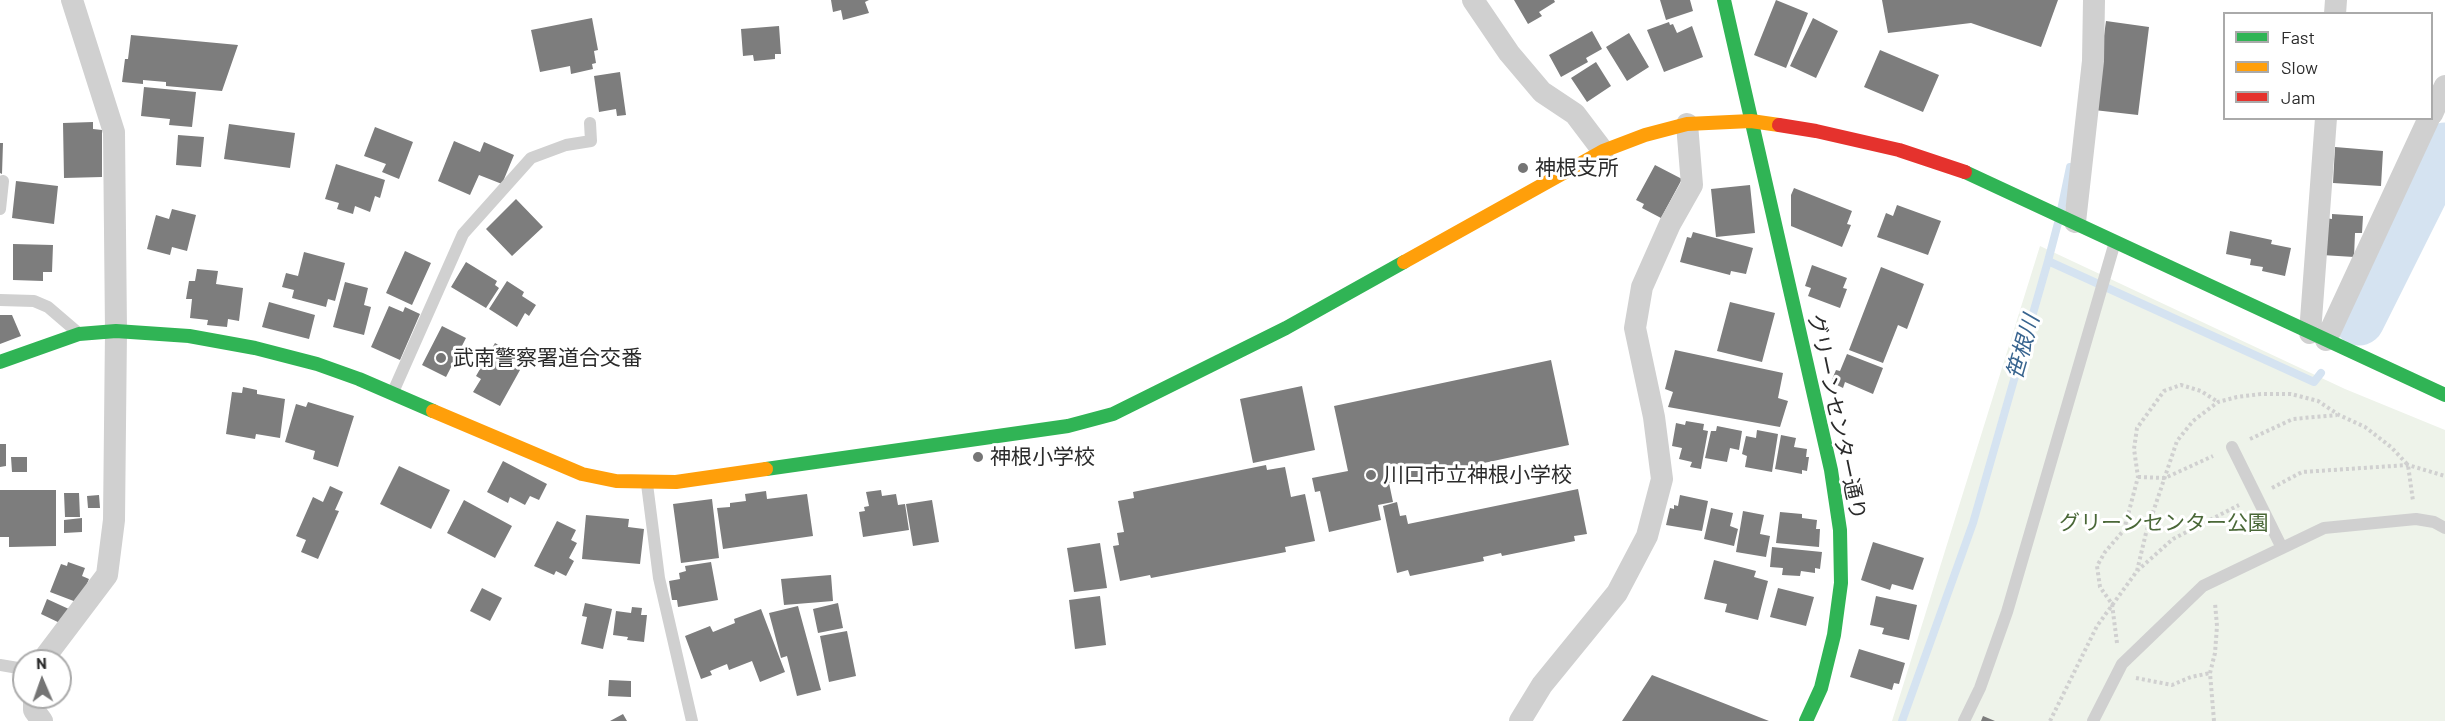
<!DOCTYPE html>
<html>
<head>
<meta charset="utf-8">
<style>
  body { margin:0 }
  #map { position:relative; width:2445px; height:721px; overflow:hidden; background:#fff; font-family:Barlow,sans-serif }
  canvas { display:block }
  .legend { position:absolute; left:2223px; top:12px; width:210px; height:108px; box-sizing:border-box; background:#fff; border:2px solid #aaa; margin:0; padding:8px 10px; list-style:none; font-size:18px; color:#2b2b2b }
  .legend li { display:flex; align-items:center; gap:12px; height:30px }
  .legend b { width:30px; border:2px solid #aaa }
  .north { position:absolute; left:12px; top:649px; width:60px; height:60px; box-sizing:border-box; background:#fff; border:2px solid #aaa; border-radius:50%; rotate:358deg; font-size:16px; font-weight:700; line-height:24px; text-align:center; color:#2b2b2b }
  .north::after { content:''; display:block; margin:auto; width:21px; height:27px; background:#757575; clip-path:polygon(50% 0,100% 100%,50% 72%,0 100%) }
</style>
</head>
<body>
<div id="map">
<canvas width="2445" height="721"></canvas>
<ul class="legend">
<li><b style="height:8px;background:#30b455"></b>Fast</li>
<li><b style="height:8px;background:#ff9f0a"></b>Slow</li>
<li><b style="height:8px;background:#e5322d"></b>Jam</li>
</ul>
<div class="north">N</div>
</div>
<script>
const g = document.querySelector('canvas').getContext('2d');
g.lineJoin = 'round';
function paint(path, color) { g.fillStyle = color; g.fill(path, 'evenodd'); }
const toPath = rows => new Path2D(rows.map(r => 'M' + r).join(''));
function trace(path, color, width, dash) { g.strokeStyle = color; g.lineWidth = width; g.lineCap = dash ? 'butt' : 'round'; g.setLineDash(dash || []); g.stroke(path); }
function write(font, color, halo, rows, align = 'center') {
  g.font = font + ' Barlow,"Noto Sans JP",sans-serif'; g.lineWidth = 6; g.setLineDash([]); g.textBaseline = 'middle'; g.strokeStyle = halo; g.fillStyle = color; for (const [text, x, y, turn = 0] of rows) {
    g.save(); g.translate(x, y); g.rotate((+turn || 0) * Math.PI / 180); g.textAlign = isNaN(turn) ? turn : align; if (halo) g.strokeText(text, 0, 0); g.fillText(text, 0, 0); g.restore();
  }
}
paint(toPath([
  [2040,246,2345,389,2445,430,2445,721,1892,721]
]), '#eef3ea');
trace(toPath([
  [2061,210,2070,167],
  [2048,261,2058,223],
  [1902,721,1973,523,2048,261,2314,382,2321,373]
]), '#d5e3f1', 8);
trace(toPath([
  [2359,320,2445,148]
]), '#d5e3f1', 51);
paint(toPath([
  [831,0,869,0,865,2,869,13,843,20,841,10,833,12],
  [1514,0,1554,0,1555,2,1539,12,1542,16,1528,24],
  [1660,0,1690,0,1693,11,1666,20],
  [1776,0,1808,13,1786,68,1754,55],
  [1882,0,2058,0,2041,47,1971,23,1888,33],
  [592,18,598,50,594,51,596,63,592,64,593,69,571,74,570,66,540,72,531,30],
  [1813,18,1838,31,1816,78,1790,66],
  [2106,21,2149,27,2138,115,2094,110],
  [1669,22,1670,25,1673,24,1677,33,1692,26,1703,57,1664,72,1647,30],
  [779,26,781,54,775,54,775,59,754,61,753,55,743,56,741,29],
  [1592,31,1602,49,1586,58,1588,62,1561,77,1549,55],
  [1629,33,1649,67,1627,81,1606,47],
  [131,35,238,45,222,91,166,86,166,82,143,80,143,84,122,82,125,59,128,59],
  [1880,50,1939,75,1923,112,1864,87],
  [1596,62,1611,86,1587,102,1571,78],
  [620,72,626,115,617,116,616,109,599,112,594,76],
  [144,87,196,92,192,127,169,125,170,119,141,116],
  [93,122,93,129,102,130,102,177,64,178,63,123],
  [229,124,295,133,290,168,224,159],
  [375,127,413,142,399,179,382,172,386,164,364,156],
  [178,135,204,137,201,167,176,165],
  [454,141,480,152,484,142,514,155,502,184,479,175,470,195,438,181],
  [0,143,3,143,2,174,0,173],
  [2335,147,2383,151,2381,186,2333,183],
  [336,164,385,180,380,198,375,196,370,212,355,206,353,214,337,209,339,203,325,199],
  [1655,165,1682,179,1661,218,1642,208,1644,204,1636,200],
  [16,181,58,186,54,224,12,218],
  [1750,185,1755,233,1716,237,1711,189],
  [1794,188,1852,211,1847,224,1851,225,1842,247,1791,226,1791,195],
  [516,199,543,227,512,256,486,229],
  [1897,205,1941,221,1928,255,1877,237,1886,213,1893,216],
  [172,209,196,215,187,251,172,247,170,255,147,249,156,215,169,219],
  [2332,214,2363,216,2362,233,2355,233,2354,257,2322,255,2325,218,2332,219],
  [2230,231,2272,240,2271,244,2291,248,2285,276,2262,271,2263,267,2250,265,2251,259,2226,254],
  [1693,232,1753,248,1746,274,1731,271,1730,275,1680,262,1687,237,1691,238],
  [13,244,53,245,52,272,43,272,43,281,13,280],
  [405,251,431,263,412,305,386,293],
  [304,252,345,263,335,301,328,299,326,307,292,298,294,290,282,287,286,273,298,276],
  [466,262,497,281,495,285,499,288,486,308,451,287],
  [1812,265,1847,278,1843,288,1847,289,1840,308,1808,296,1811,288,1805,286],
  [1881,267,1924,284,1907,329,1898,325,1883,363,1849,350],
  [197,269,218,271,216,284,243,288,239,321,228,319,227,327,207,325,208,320,190,318,192,299,186,299,189,281,195,281],
  [507,281,524,292,522,296,536,305,529,316,525,313,517,327,489,309],
  [345,282,368,288,364,305,371,307,364,335,333,327],
  [269,302,315,315,309,339,262,327],
  [1730,302,1775,313,1762,362,1717,351],
  [389,306,403,312,405,307,420,314,400,360,371,347],
  [0,315,12,315,21,336,0,344],
  [442,326,466,338,446,377,422,365],
  [495,343,518,356,513,366,520,370,500,406,473,392,481,379,476,376],
  [1675,350,1783,373,1778,398,1788,401,1780,427,1668,407,1673,392,1665,389],
  [1847,354,1883,368,1873,394,1845,382,1843,388,1831,382,1836,370,1840,371],
  [1551,360,1569,445,1389,483,1393,502,1378,505,1381,520,1329,532,1320,491,1315,492,1312,478,1348,471,1334,406],
  [1302,386,1315,450,1253,463,1240,399],
  [243,387,257,390,257,394,285,399,280,438,256,434,255,439,226,434,232,392,242,393],
  [308,402,354,416,338,467,313,459,315,451,285,442,296,404,306,407],
  [1686,421,1704,424,1703,430,1708,431,1701,469,1690,467,1692,462,1679,459,1682,448,1672,446,1676,423,1685,425],
  [1717,426,1742,431,1739,450,1730,448,1727,462,1705,458,1711,431,1716,431],
  [1757,430,1778,434,1772,472,1745,467,1747,456,1742,454,1746,436,1756,438],
  [1781,435,1796,438,1794,447,1807,449,1806,457,1809,457,1807,471,1802,470,1802,474,1775,469],
  [0,444,6,444,6,466,0,467],
  [11,457,27,457,27,472,12,472],
  [503,461,547,484,539,500,530,496,525,505,510,497,508,503,487,492],
  [1266,465,1267,470,1285,467,1291,497,1305,494,1315,541,1285,547,1286,552,1151,578,1150,575,1120,581,1113,546,1119,545,1117,533,1124,532,1118,501,1134,498,1133,492],
  [399,466,450,490,431,529,380,504],
  [330,486,343,492,335,510,339,511,318,559,301,552,306,540,296,536,313,497,323,502],
  [1578,489,1587,534,1574,536,1575,541,1502,556,1501,553,1483,557,1484,561,1410,576,1408,570,1397,573,1383,506,1397,502,1400,516,1406,515,1408,524],
  [0,490,56,490,56,546,9,547,9,537,0,537],
  [881,490,882,496,896,494,898,505,905,504,909,530,863,537,859,512,865,511,864,507,869,506,866,492],
  [766,491,767,499,807,494,813,536,723,549,717,508,730,507,730,503,746,501,745,494],
  [64,493,79,493,80,517,65,517],
  [99,495,100,508,88,508,87,496],
  [1680,495,1708,501,1702,531,1666,525,1670,508,1674,509,1674,505,1678,506],
  [712,499,719,558,681,563,673,504],
  [464,500,512,526,495,558,447,533],
  [932,500,939,542,913,546,906,504],
  [1711,508,1733,513,1730,526,1738,529,1734,546,1704,539],
  [1743,511,1764,515,1760,534,1770,536,1766,557,1736,552],
  [1780,512,1802,514,1802,518,1817,520,1816,529,1820,529,1819,547,1776,543],
  [586,515,629,519,628,527,644,529,640,564,582,559],
  [82,518,82,532,64,533,64,520],
  [557,521,576,530,571,540,577,543,569,558,574,561,566,576,556,571,554,575,534,566],
  [1873,542,1924,558,1913,590,1892,584,1890,590,1861,580],
  [1100,543,1107,588,1074,592,1067,548],
  [1772,547,1822,552,1820,569,1815,568,1815,573,1801,571,1800,576,1782,575,1783,568,1770,567],
  [1714,560,1756,571,1754,577,1768,581,1758,620,1725,612,1727,604,1704,599],
  [68,562,85,568,82,576,89,579,79,603,50,592,61,564,67,566],
  [711,562,718,600,678,607,677,600,672,600,669,581,680,579,679,573,686,571,685,566],
  [831,575,833,601,784,605,781,579],
  [482,588,502,598,490,621,470,611],
  [1778,588,1814,597,1806,626,1770,617],
  [1100,596,1106,645,1075,649,1069,600],
  [1876,596,1917,605,1909,640,1882,634,1884,628,1870,625],
  [47,599,71,610,64,625,41,614],
  [585,603,612,609,603,649,581,644,587,617,582,616],
  [838,603,843,628,818,633,813,609],
  [798,606,821,690,797,696,787,656,781,658,769,613],
  [632,607,642,608,641,615,647,615,644,642,627,640,628,637,613,635,616,611,631,613],
  [761,609,785,672,760,682,752,661,729,670,727,664,710,671,712,675,701,679,685,636,710,626,713,632,735,623,734,619],
  [847,631,856,676,829,682,820,636],
  [1859,649,1905,663,1899,684,1894,683,1892,690,1850,677],
  [1652,675,1769,721,1622,721],
  [609,680,631,681,631,697,608,696],
  [623,714,627,721,610,721],
  [1983,716,1995,721,1981,721]
]), '#7d7d7d');
trace(toPath([
  [2250,439,2293,419,2337,415],
  [2138,477,2165,478,2213,456],
  [2272,488,2302,472,2408,465,2445,476],
  [2137,571,2146,533,2177,441,2193,421,2218,402,2237,397,2261,394,2291,394,2318,401,2339,415,2365,427,2391,447,2408,465,2413,501],
  [2117,643,2112,604,2100,587,2097,566,2105,552,2124,530,2138,477,2134,449,2137,428,2164,391,2181,385,2201,391,2218,402],
  [2136,678,2172,685,2191,677,2210,673],
  [2050,721,2097,626,2137,571,2173,539,2239,505],
  [2214,721,2210,673,2215,653,2217,626,2215,603]
]), '#d0d0d0', 4, [3, 3]);
trace(toPath([
  [0,209,3,181],
  [0,300,34,301,48,307,76,331],
  [393,392,463,234,531,158,566,145,591,141,590,123],
  [2232,447,2282,548],
  [647,484,659,578,692,721],
  [0,665,24,669],
  [1964,721,1980,688,2007,612,2115,242],
  [2093,721,2122,664,2203,586,2324,528,2416,519,2434,522,2445,528]
]), '#d0d0d0', 12);
trace(toPath([
  [1473,0,1509,53,1542,92,1575,114,1603,151],
  [2335,14,2336,0],
  [2432,114,2445,86],
  [2075,222,2093,61,2094,0],
  [2310,333,2326,118],
  [2326,340,2429,118],
  [42,661,107,575,114,520,116,331,114,132,72,0],
  [34,697,34,710,42,721],
  [1520,721,1542,685,1617,593,1647,536,1662,479,1654,417,1635,328,1642,287,1670,224,1692,185,1687,124]
]), '#d0d0d0', 22);
trace(toPath([
  [1724,0,1831,470,1840,530,1841,583,1834,635,1821,688,1806,721],
  [1965,172,2445,395],
  [0,362,79,334,116,331,189,336,255,348,317,364,359,379,433,411],
  [766,469,1068,426,1113,414,1286,328,1404,262]
]), '#30b455', 14);
trace(toPath([
  [1404,262,1603,151,1645,135,1687,124,1751,121,1779,125],
  [433,411,582,474,616,481,676,482,766,469]
]), '#ff9f0a', 14);
trace(toPath([
  [1779,125,1816,131,1899,150,1965,172]
]), '#e5322d', 14);
for (const [x, y, r, color] of [
  [1523,168,6,"#757575"],
  [441,358,6,"#757575"],
  [978,457,6,"#757575"],
  [1371,475,6,"#757575"]
]) { const dot = new Path2D(); dot.arc(x, y, r, 0, 2 * Math.PI); g.fillStyle = color; g.fill(dot); trace(dot, '#fff', 2); }
write('21px', '#2b2b2b', '#fff', [
  ["神根支所",1535,168],
  ["武南警察署道合交番",453,358],
  ["神根小学校",990,457],
  ["川口市立神根小学校",1383,475]
], 'left');
write('21px', '#2b2b2b', '#fff', [
  ["グリーンセンター通り",1837,417,78]
]);
write('21px', '#4a6838', '#fff', [
  ["グリーンセンター公園",2164,523]
]);
write('italic 22px', '#38648f', '#fff', [
  ["笹根川",2023,347,-74]
]);
</script>
</body>
</html>
